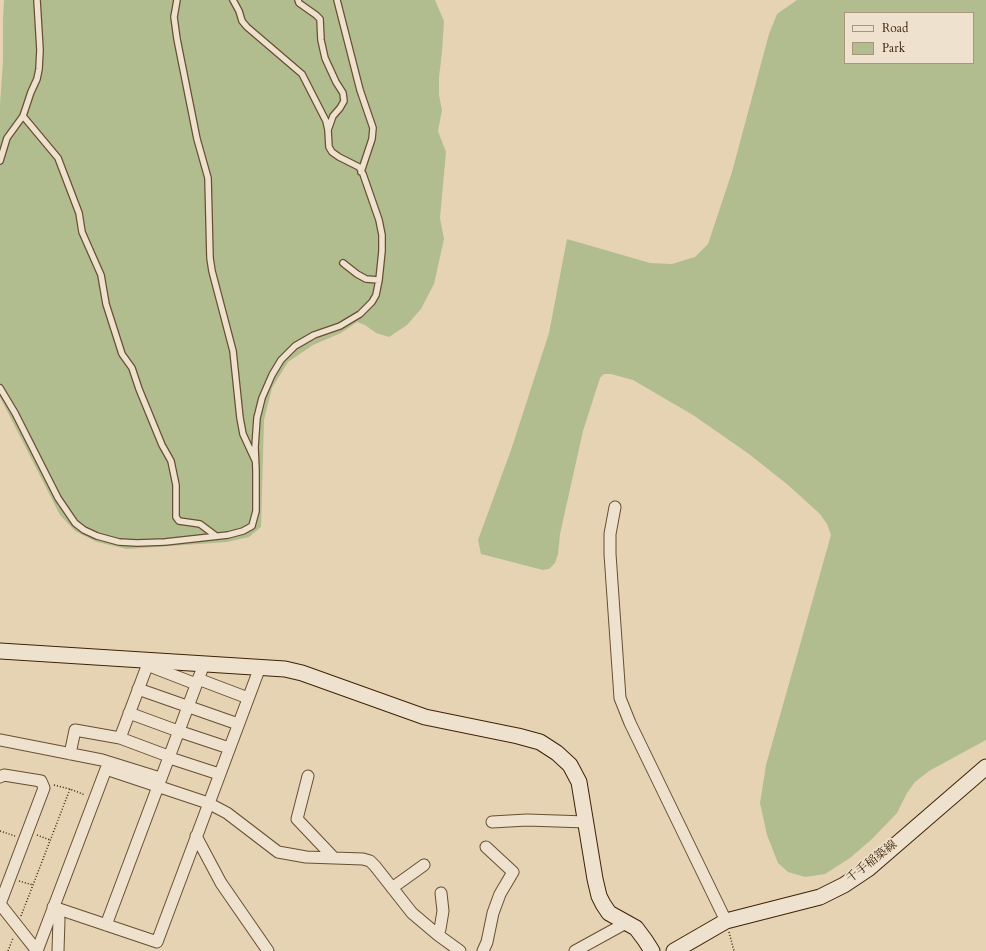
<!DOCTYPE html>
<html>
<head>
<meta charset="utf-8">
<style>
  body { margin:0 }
  #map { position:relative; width:986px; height:951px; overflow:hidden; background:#e5d3b4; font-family:Cardo,serif }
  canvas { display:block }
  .legend { position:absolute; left:844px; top:12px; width:130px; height:52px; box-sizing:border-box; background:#eee2ce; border:1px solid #a8957e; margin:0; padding:5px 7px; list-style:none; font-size:12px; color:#3e2206 }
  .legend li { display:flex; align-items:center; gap:8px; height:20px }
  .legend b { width:20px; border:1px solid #a8957e }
</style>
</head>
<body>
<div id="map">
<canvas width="986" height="951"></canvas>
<ul class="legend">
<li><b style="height:5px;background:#eee2ce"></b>Road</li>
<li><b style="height:11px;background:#b2bd8f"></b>Park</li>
</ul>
</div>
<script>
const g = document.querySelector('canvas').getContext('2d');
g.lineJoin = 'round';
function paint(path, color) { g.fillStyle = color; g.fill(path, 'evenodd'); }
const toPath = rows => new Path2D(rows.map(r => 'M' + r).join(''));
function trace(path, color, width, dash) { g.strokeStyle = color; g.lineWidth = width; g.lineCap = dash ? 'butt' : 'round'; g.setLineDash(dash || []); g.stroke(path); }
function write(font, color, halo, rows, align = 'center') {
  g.font = font + ' Cardo,"Noto Serif JP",serif'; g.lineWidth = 3; g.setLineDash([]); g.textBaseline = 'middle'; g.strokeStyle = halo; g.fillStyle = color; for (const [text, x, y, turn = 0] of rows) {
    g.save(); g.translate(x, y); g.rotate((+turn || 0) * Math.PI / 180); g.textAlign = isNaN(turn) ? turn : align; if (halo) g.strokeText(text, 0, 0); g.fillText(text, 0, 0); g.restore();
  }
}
paint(toPath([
  [4,0,435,0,444,21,442,52,439,77,439,95,442,110,438,131,446,152,440,218,444,239,434,284,421,309,407,325,389,337,376,333,365,325,357,322,341,333,313,345,288,362,272,388,264,420,261,527,249,537,227,542,127,549,97,542,75,531,60,515,0,397,0,104,3,61,3,19],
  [797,0,986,0,986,740,929,771,915,782,907,793,897,813,872,839,850,858,825,874,805,877,788,872,778,863,767,835,760,803,766,765,831,535,827,524,820,514,788,485,749,454,693,415,633,380,611,374,604,374,600,378,583,431,560,534,558,554,555,563,549,569,543,570,481,554,478,540,511,450,549,333,567,239,650,263,672,264,695,257,708,244,732,172,769,34,777,14],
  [845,13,973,13,973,63,845,63]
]), '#b2bd8f');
const lane = toPath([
  [177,0,174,17,177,39,197,139,208,178,210,258,212,271,233,351,240,418,243,434,255,460],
  [233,0,239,11,242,21,247,27,302,74,326,121,328,130],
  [337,0,360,90,373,128,372,139,361,172],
  [23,116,58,158,79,213,82,232,101,275,106,304,122,354,132,368,139,389,162,445,171,461,176,485,176,517,179,521,200,524,216,536],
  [0,161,7,138,23,116,31,92,37,79,39,69,40,50,37,0],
  [343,263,357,274,366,279,379,280],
  [0,388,15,413,58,498,75,523,84,530,97,536,119,542,137,543,165,542,228,535,243,531,252,526,256,511,256,471,255,447,257,418,262,398,272,375,281,360,295,346,314,335,340,326,360,314,372,302,376,295,379,280,382,251,382,235,379,220,363,174,359,167,339,157,332,152,329,147,328,130,333,116,340,108,344,101,343,93,336,82,325,58,321,40,320,19,316,15,299,3,298,0]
]);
const street = toPath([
  [615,507,610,534,610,554,620,698,630,723,726,921],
  [147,665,196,684],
  [198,679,248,698],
  [138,689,238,724],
  [129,713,178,731,229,748],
  [120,738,168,756,173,759,219,774],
  [0,740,102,760,160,778],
  [70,754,75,730,120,738,149,661],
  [308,776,297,819,334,858],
  [0,777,4,775,41,781,44,788,0,904],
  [492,822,527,820,586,822],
  [196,836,221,883,268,951],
  [392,888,424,865],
  [0,904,37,951],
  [53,907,157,942,260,667],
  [53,907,59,919,58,951],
  [106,925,204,664],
  [438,935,440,929,443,911,441,893],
  [37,951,106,769,208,803,227,813,278,852,306,857,363,859,370,861,375,866,412,913,438,935,460,951],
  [483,951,487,942,493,913,500,894,513,872,486,847],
  [575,951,626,923]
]);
const secondary = toPath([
  [0,651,285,669,302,673,425,717,518,736,540,742,557,753,570,765,579,782,595,879,599,896,603,904,609,913,636,928,645,940,652,951],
  [674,951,726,921,820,897,844,885,868,869,986,767]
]);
trace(lane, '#684e32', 8);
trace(street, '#684e32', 13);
trace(secondary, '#3e2206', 17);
trace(toPath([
  [54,785,70,789,85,795],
  [0,831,15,836],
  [37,835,50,840],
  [19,881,33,885],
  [21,916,70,789],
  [729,932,734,951],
  [8,951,13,938]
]), '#3e2206', 1.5, [1, 2]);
trace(lane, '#eee2ce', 5.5);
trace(street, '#eee2ce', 11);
trace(secondary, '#eee2ce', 15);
write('12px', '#3e2206', '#eee2ce', [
  ["千手稲築線",872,862,-38]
]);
</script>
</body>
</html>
